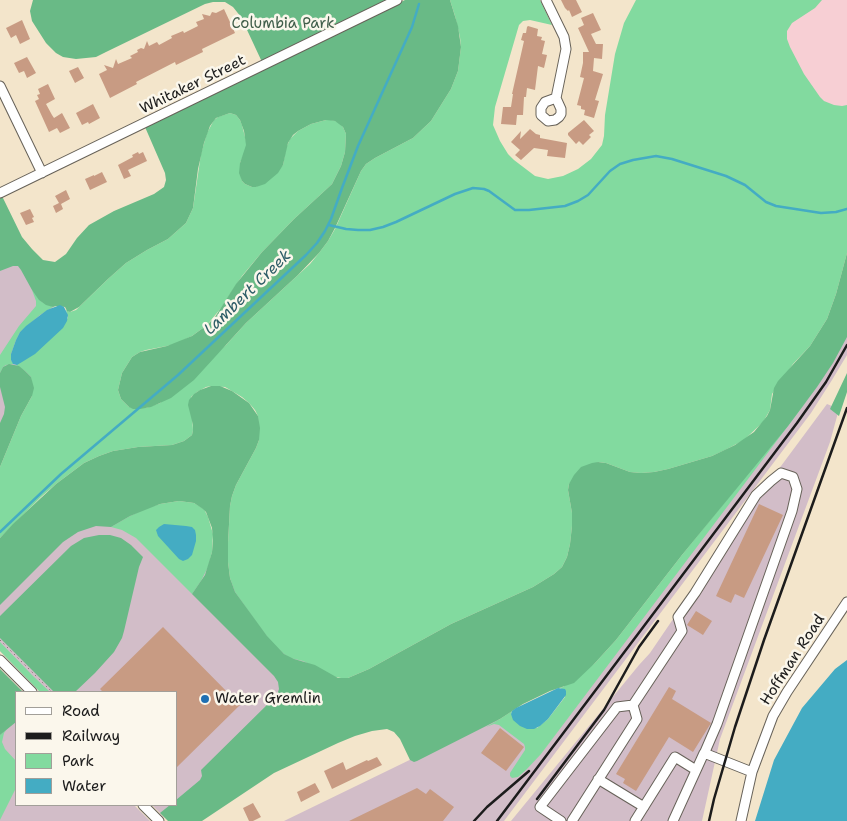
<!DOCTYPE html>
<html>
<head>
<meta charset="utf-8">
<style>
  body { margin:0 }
  #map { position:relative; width:847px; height:821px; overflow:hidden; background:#f3e5cb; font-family:"Shantell Sans",sans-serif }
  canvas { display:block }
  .legend { position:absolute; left:15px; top:691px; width:162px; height:115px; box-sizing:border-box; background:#fbf7ec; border:1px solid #a29f99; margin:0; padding:6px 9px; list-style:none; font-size:15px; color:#1c1c1c }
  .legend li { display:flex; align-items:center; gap:10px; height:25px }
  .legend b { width:25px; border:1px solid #a29f99 }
</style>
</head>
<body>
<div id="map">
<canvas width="847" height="821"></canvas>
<ul class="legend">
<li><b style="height:6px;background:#fff"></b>Road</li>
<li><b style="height:6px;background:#1c1c1c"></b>Railway</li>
<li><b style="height:14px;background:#82da9f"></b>Park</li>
<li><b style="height:14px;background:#44acc3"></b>Water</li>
</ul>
</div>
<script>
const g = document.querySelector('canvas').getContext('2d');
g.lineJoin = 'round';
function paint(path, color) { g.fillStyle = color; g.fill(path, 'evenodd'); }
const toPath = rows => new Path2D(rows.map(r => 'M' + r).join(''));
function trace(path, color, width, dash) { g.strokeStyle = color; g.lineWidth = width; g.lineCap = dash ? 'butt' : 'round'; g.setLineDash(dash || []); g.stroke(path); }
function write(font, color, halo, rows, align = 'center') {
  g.font = font + ' "Shantell Sans",sans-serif'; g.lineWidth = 5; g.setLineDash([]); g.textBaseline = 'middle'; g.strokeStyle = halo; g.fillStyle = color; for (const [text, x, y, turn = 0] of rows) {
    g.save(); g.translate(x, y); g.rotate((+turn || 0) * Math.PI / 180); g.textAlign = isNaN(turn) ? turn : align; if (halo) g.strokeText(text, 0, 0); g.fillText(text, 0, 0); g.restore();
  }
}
paint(toPath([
  [707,0,847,0,847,170]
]), '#f7cfd4');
paint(toPath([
  [0,197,58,318,0,449],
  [847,335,847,355,832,380,811,413,504,821,284,821,496,718,542,752],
  [827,404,839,409,830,442,720,739,702,821,511,821,639,665,650,653,703,575,764,489],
  [113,464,369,717,165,818,152,805,176,805,176,692,40,692,0,651,0,578],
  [0,669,23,692,16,692,16,805,134,805,150,821,0,821]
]), '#d2bdc8');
paint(toPath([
  [450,0,540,0,552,25,530,20,523,21,519,25,495,107,493,125,500,141,508,154,514,160,535,176,548,179,563,176,578,169,591,159,602,145,604,136,605,115,615,54,624,23,636,0,822,0,815,8,792,23,787,31,787,39,790,47,804,74,820,97,824,101,834,105,842,106,847,105,847,253,836,294,827,319,810,346,793,364,772,394,770,410,763,422,744,440,725,450,712,456,668,469,654,472,641,473,630,472,606,463,598,462,569,484,568,490,572,513,572,526,570,544,567,557,562,567,554,574,533,587,451,624,369,669,348,678,341,678,335,677,303,661,290,658,284,654,272,643,259,626,235,592,230,578,228,562,228,543,230,506,232,496,236,485,256,448,259,440,258,416,255,410,249,403,242,397,225,387,211,386,206,387,197,392,191,397,193,430,192,435,184,441,172,445,138,447,113,451,99,456,84,463,56,484,41,497,0,538,0,467,21,416,32,396,31,377,25,371,16,365,68,318,66,310,70,312,76,310,108,279,126,263,147,250,168,239,186,223,193,208,201,154,207,133,214,120,218,117,230,113,236,115,240,120,242,125,246,141,246,149,240,163,242,181,245,184,252,187,256,187,283,165,286,148,290,139,298,131,311,124,326,120,331,120,339,122,343,127,346,134,345,152,341,166,332,184,319,196,294,219,262,252,242,276,221,308,207,325,192,336,175,344,167,346,146,350,140,352,132,357,122,373,118,390,121,399,129,407,146,408,160,403,226,345,246,323,310,264,319,253,328,241,335,229,361,171,366,164,375,158,413,138,431,121,451,89,458,71,461,47,460,37,455,16],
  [32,290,42,302,53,307,40,315,20,332,16,340,11,354,11,360,14,364,6,365,3,367,0,373,0,355,19,326,36,306,36,301],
  [809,398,541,754,526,770,518,777,512,778,510,776,510,773,525,750,525,747,524,744,499,725,494,724,486,727,500,719,512,711,511,714,537,728,548,719,565,697,561,688,558,688,563,687,595,663,616,640,682,555],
  [179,501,194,503,204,509,208,517,213,534,212,552,208,567,201,581,192,594,136,538,122,530,111,527,130,516,147,508,160,504],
  [0,642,33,676,50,692,40,692,0,651],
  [7,729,4,733,2,742,5,749,16,761,16,788,0,820,0,735]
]), '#82da9f');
paint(toPath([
  [33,0,389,0,262,62,241,17,233,7,225,2,213,2,205,4,106,52,96,57,76,59,63,57,56,53,46,43,32,21,30,11],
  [405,0,450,0,458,26,461,47,458,71,451,89,431,121,413,138,375,158,366,164,361,171,335,228,328,241,319,253,298,275,246,323,194,380,171,398,151,407,140,409,133,409,129,407,121,399,118,390,122,373,132,357,140,352,167,346,192,336,207,325,215,317,236,284,262,252,294,219,319,196,332,184,341,166,345,152,346,134,343,127,335,121,326,120,311,124,298,131,293,135,288,143,283,165,278,173,265,184,256,187,252,187,245,184,242,181,239,173,240,163,246,145,244,131,240,120,236,115,230,113,216,118,210,126,204,143,198,169,193,208,186,223,168,239,147,250,126,263,108,279,79,307,70,312,67,311,65,307,56,306,53,307,46,305,39,300,32,290,21,270,18,266,13,266,0,271,0,197,2,196,22,237,32,249,43,260,55,262,66,254,77,238,89,225,114,211,154,194,164,187,166,180,165,173,145,127],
  [847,253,847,337,833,363,817,387,788,426,682,555,616,640,595,663,574,683,550,691,523,704,500,719,417,761,414,762,410,760,400,739,394,732,387,729,372,731,355,736,338,743,274,773,202,821,168,821,160,813,170,805,176,805,176,800,200,780,202,776,201,770,274,698,277,695,279,689,278,682,274,676,192,594,205,575,212,552,213,540,212,528,206,512,203,509,194,503,179,501,160,504,130,516,111,527,96,526,78,532,63,542,0,605,0,538,13,524,56,484,84,463,99,456,113,451,138,447,172,445,184,441,192,435,193,430,193,425,188,405,189,400,194,394,200,390,211,386,220,386,232,391,249,403,258,416,260,428,259,440,256,448,236,485,232,496,230,506,228,543,228,562,230,578,235,592,267,636,284,654,294,659,315,665,338,678,348,678,369,669,451,624,533,587,554,574,562,567,567,557,570,544,572,526,572,513,568,490,569,484,574,475,581,467,592,463,598,462,606,463,630,472,641,473,654,472,668,469,712,456,735,445,754,432,767,416,770,410,774,388,778,381,810,346,827,319,836,294],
  [9,364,19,366,25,371,31,377,34,388,32,396,21,416,0,467,0,423,4,414,5,407,0,387,0,373,3,367],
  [847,373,847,392,839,416,830,409],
  [99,535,110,535,121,538,131,545,143,557,139,567,124,631,122,638,114,652,95,673,75,692,54,692,0,638,0,616,71,546,84,538],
  [0,669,23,692,16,692,16,722,0,735]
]), '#69ba86');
paint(toPath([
  [60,305,64,307,68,315,67,321,63,328,35,354,22,362,17,365,13,364,11,360,11,354,16,340,20,332,26,326,47,310],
  [164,524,186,526,192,527,195,530,196,535,196,541,192,555,188,559,183,561,179,559,158,536,156,530,159,527],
  [847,660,847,821,755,821,774,760,802,708,835,669],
  [558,688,565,689,566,691,566,695,548,719,540,726,534,729,527,729,520,726,513,720,511,714,512,711,516,708]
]), '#44acc3');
trace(toPath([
  [329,225,346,229,358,230,370,230,383,227,396,222,455,194,473,188,484,189,489,191,515,210,529,210,565,206,578,201,588,195,610,171,620,164,633,160,656,156,672,159,726,176,745,185,766,202,776,206,821,213,836,212,847,209],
  [0,532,61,474,178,375,306,255,317,243,325,231,331,219,342,188,358,146,412,27,419,4]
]), '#44acc3', 2.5);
paint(toPath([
  [561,0,576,0,582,12,572,17,569,10,568,11,565,8],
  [224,9,235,33,202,49,203,52,176,65,175,62,136,82,137,84,110,98,99,74,107,70,104,65,113,68,116,59,118,64,132,58,130,56,138,52,137,50,141,48,144,49,147,41,149,46,157,42,159,45,172,38,171,36,183,31,184,33,198,26,196,22,204,19,202,14,210,16,212,12,216,13],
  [593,13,601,30,591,34,596,44,603,44,602,59,594,58,593,71,603,74,595,100,599,101,594,118,584,115,585,110,581,109,581,106,577,105,584,78,580,77,583,63,583,52,589,52,578,28,584,25,581,18],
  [22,20,30,39,20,44,16,35,11,38,6,28],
  [528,26,538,29,537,36,542,37,541,40,545,41,542,54,547,55,544,68,538,66,535,90,527,88,526,97,524,97,523,115,517,115,516,125,501,124,503,107,511,107,513,94,512,94,524,41,521,40,523,33,526,33,527,27],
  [27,57,36,73,27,78,24,71,19,73,14,63],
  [78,67,84,78,75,83,69,71],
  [48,84,55,99,46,104,52,115,54,118,62,113,70,128,60,133,57,128,49,132,35,101,39,99,37,95,40,94,38,89],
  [93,104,100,118,89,124,88,122,82,125,76,113],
  [584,120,594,131,589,135,591,137,583,145,579,141,576,144,568,135,568,133],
  [530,129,536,134,540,135,540,138,567,143,565,158,547,156,548,150,534,148,521,160,515,155,520,150,511,142,521,131,520,139],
  [138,152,139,154,143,152,147,161,128,170,131,176,124,179,118,165,133,157,132,155],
  [102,172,107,182,90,190,85,179,94,175,94,176],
  [66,190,70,199,61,204,63,209,56,213,53,206,59,203,55,196],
  [30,209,34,217,32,218,34,222,26,225,20,213],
  [759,504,783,515,744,598,735,594,731,603,716,596],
  [696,611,712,621,703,635,687,625],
  [163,627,240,705,176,768,176,692,103,692,100,689],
  [669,687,676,691,672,699,711,723,693,752,669,737,636,791,623,783,625,779,616,774],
  [500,728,524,747,506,771,481,753],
  [377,757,382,765,332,789,324,771,343,762,346,770,367,760,368,761],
  [315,783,320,792,301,802,297,792],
  [417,788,426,794,430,789,454,807,443,821,349,821],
  [253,803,261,817,253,821,249,821,243,808]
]), '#c89b83');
const minor = toPath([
  [546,0,564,37,566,49,556,98,561,109,561,114,559,117,555,120,548,121,541,115,541,108,545,102,556,98],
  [0,86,42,173],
  [0,193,397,0],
  [0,660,32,692],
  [598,779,644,807],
  [143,805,159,821],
  [561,821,540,807,617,707,633,705,682,631,678,617,695,593,756,495,771,481,781,473,793,477,797,489,792,511,717,724,704,754],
  [572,821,637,719,633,705],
  [635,821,675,757,696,770],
  [673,821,704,753,752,772],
  [741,821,752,772,773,716,787,692,847,602]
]);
trace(minor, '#676259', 11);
trace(toPath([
  [0,640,52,692]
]), '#676259', 1, [1, 4]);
trace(minor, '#fff', 9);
trace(toPath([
  [537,799,604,710,639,647,658,621],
  [474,821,487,807,529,771],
  [497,821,797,423,826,382,847,345],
  [709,821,714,799,735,727,764,640,847,408]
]), '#1c1c1c', 2.5);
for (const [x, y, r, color] of [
  [205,699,5,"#1f6fb2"]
]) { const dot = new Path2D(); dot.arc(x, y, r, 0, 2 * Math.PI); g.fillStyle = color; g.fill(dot); trace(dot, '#fbf7ec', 2); }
write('15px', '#405e4a', '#fbf7ec', [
  ["Columbia Park",283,24]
]);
write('15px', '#1c1c1c', '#fbf7ec', [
  ["Whitaker Street",193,85,-26],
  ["Hoffman Road",793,660,-57]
]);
write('15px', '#1c1c1c', '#fbf7ec', [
  ["Water Gremlin",215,699]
], 'left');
write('italic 16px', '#2e5d67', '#fbf7ec', [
  ["Lambert Creek",248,293,-44]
]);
</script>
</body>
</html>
